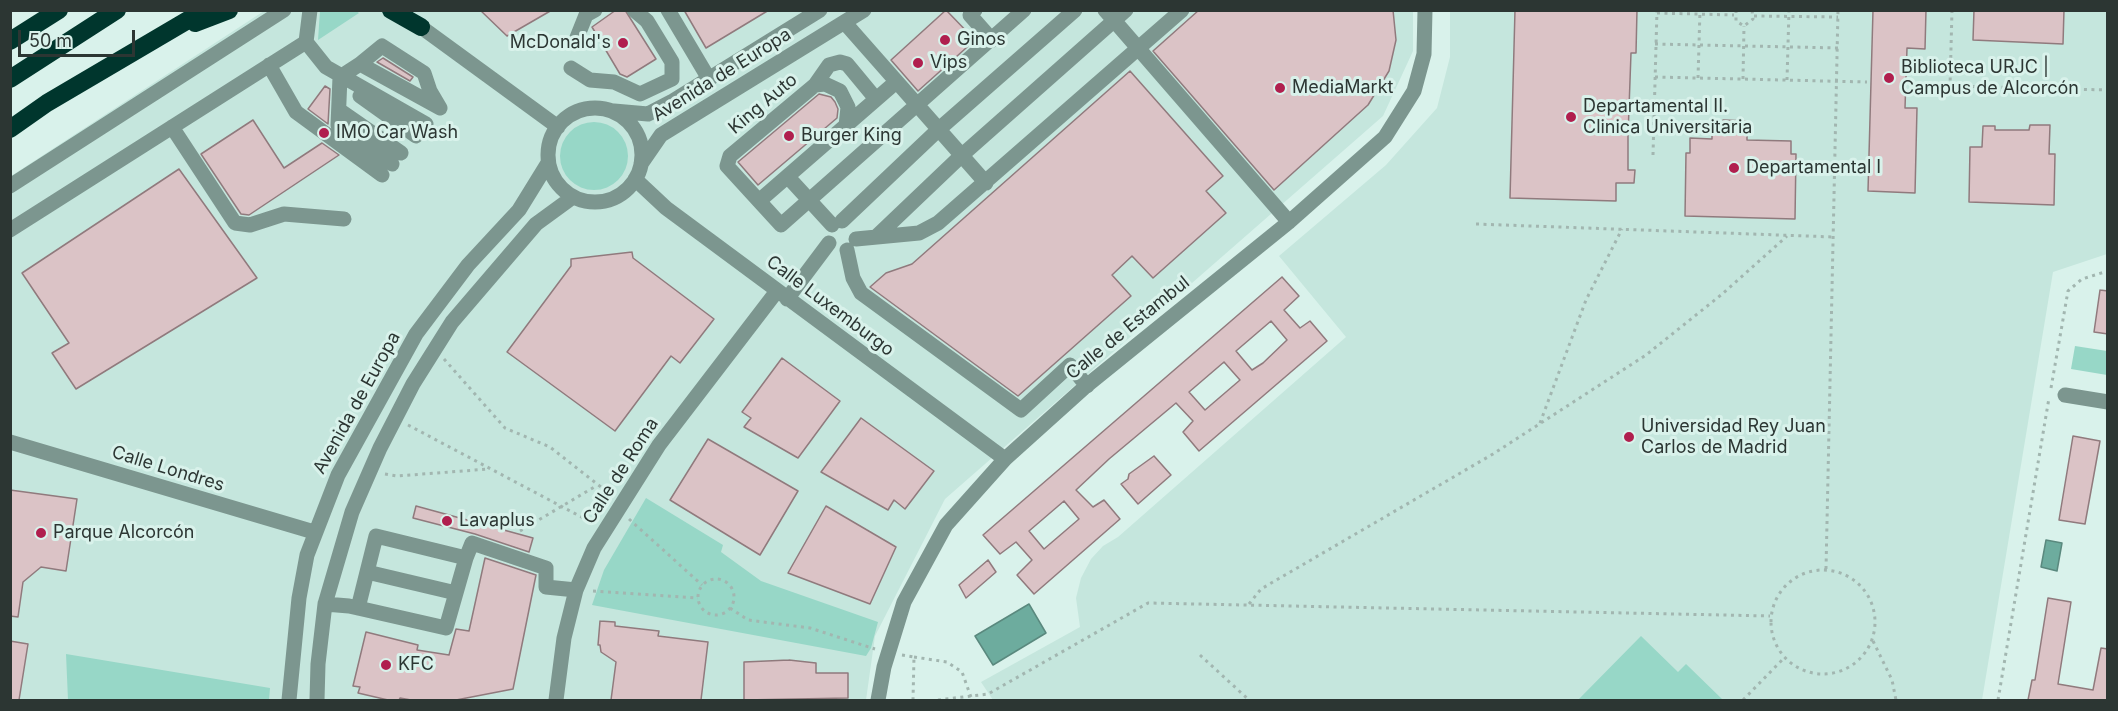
<!DOCTYPE html>
<html>
<head>
<meta charset="utf-8">
<style>
  body { margin:0 }
  #map { position:relative; width:2118px; height:711px; overflow:hidden; background:#d9f2eb; font-family:Inter,sans-serif }
  canvas { display:block }
  .frame { position:absolute; inset:0; border:12px solid #2c3633; pointer-events:none }
  .scale { position:absolute; left:18px; top:30px; width:117px; height:27px; box-sizing:border-box; border:3px solid #2c3633; border-top:0; padding-left:8px; font-size:18px; line-height:21px; white-space:nowrap; color:#2c3633; -webkit-text-stroke:4px #d9f2eb; paint-order:stroke }
</style>
</head>
<body>
<div id="map">
<canvas width="2118" height="711"></canvas>
<div class="frame"></div>
<div class="scale">50 m</div>
</div>
<script>
const g = document.querySelector('canvas').getContext('2d');
g.lineJoin = 'round';
function paint(path, color) { g.fillStyle = color; g.fill(path, 'evenodd'); }
const toPath = rows => new Path2D(rows.map(r => 'M' + r).join(''));
function trace(path, color, width, dash) { g.strokeStyle = color; g.lineWidth = width; g.lineCap = dash ? 'butt' : 'round'; g.setLineDash(dash || []); g.stroke(path); }
function write(font, color, halo, rows, align = 'center') {
  g.font = font + ' Inter,sans-serif'; g.lineWidth = 6; g.setLineDash([]); g.textBaseline = 'middle'; g.strokeStyle = halo; g.fillStyle = color; for (const [text, x, y, turn = 0] of rows) {
    g.save(); g.translate(x, y); g.rotate((+turn || 0) * Math.PI / 180); g.textAlign = isNaN(turn) ? turn : align; if (halo) g.strokeText(text, 0, 0); g.fillText(text, 0, 0); g.restore();
  }
}
paint(toPath([
  [264,11,1413,11,1413,51,1383,116,945,499,875,636,866,700,11,700,11,176],
  [1450,11,2107,11,2107,254,2053,272,1982,700,993,700,981,682,1080,627,1076,598,1081,578,1091,559,1103,546,1118,537,1346,337,1279,256,1386,165,1437,108,1450,57]
]), '#c5e6dd');
paint(toPath([
  [320,11,356,11,359,13,318,40],
  '560 156a34 34 0 1 1 68 0a34 34 0 1 1-68 0Z',
  [2075,346,2107,351,2107,375,2071,369],
  [646,498,723,545,721,552,761,581,878,622,871,648,866,656,592,605,604,570],
  [1641,636,1678,672,1686,664,1723,700,1578,700],
  [66,654,270,688,269,700,68,700]
]), '#97d7c7');
const water = toPath([
  [2046,540,2062,543,2057,571,2041,567,2046,540],
  [1029,604,1046,633,993,665,975,636,1029,604]
]);
paint(water, '#6dac9e');
trace(water, '#5a897e', 1.5);
const building = toPath([
  [480,10,552,10,507,36,480,10],
  [616,10,625,10,656,59,627,77,620,74,592,27,616,10],
  [684,10,769,10,706,48,684,10],
  [946,10,975,40,918,91,891,60,946,10],
  [1199,10,1393,10,1396,40,1389,71,1368,105,1274,190,1153,51,1199,10],
  [1515,10,1637,10,1636,53,1631,53,1628,136,1628,170,1635,170,1634,183,1616,183,1616,201,1510,198,1515,10],
  [1873,10,1926,10,1925,49,1907,48,1905,108,1917,108,1915,193,1868,191,1873,10],
  [1974,10,2064,10,2063,44,1973,40,1974,10],
  [383,58,413,77,410,81,377,62,383,58],
  [1130,71,1223,176,1206,191,1226,213,1153,278,1132,256,1112,275,1131,296,1018,396,870,287,886,273,912,264,1130,71],
  [325,86,330,89,328,124,308,109,325,86],
  [819,94,831,97,835,102,838,109,837,118,758,185,738,162,819,94],
  [253,120,284,168,322,143,339,155,249,215,241,214,201,154,253,120],
  [1723,120,1747,121,1747,140,1791,141,1791,154,1796,154,1795,219,1685,216,1686,153,1690,153,1690,138,1712,139,1712,127,1723,127,1723,120],
  [2030,125,2050,125,2049,154,2055,154,2054,205,1969,202,1970,147,1982,147,1983,126,1995,126,1995,130,2029,130,2030,125],
  [179,169,257,278,76,389,52,353,69,343,22,273,179,169],
  [632,252,633,258,714,319,680,363,671,356,615,431,507,352,571,266,571,259,632,252],
  [1282,277,1299,296,1284,310,1300,328,1310,321,1327,341,1199,451,1183,432,1193,421,1176,403,1109,459,1076,490,1093,507,1104,500,1120,519,1034,594,1017,575,1032,560,1016,542,1000,554,983,535,1282,277],
  [1271,321,1287,340,1263,363,1252,370,1236,351,1271,321],
  [1224,362,1240,380,1205,410,1189,392,1224,362],
  [1064,501,1079,519,1044,549,1029,531,1064,501],
  [2100,290,2108,291,2108,334,2094,332,2100,290],
  [782,358,840,401,798,458,744,427,751,418,742,412,782,358],
  [861,418,934,471,905,509,894,500,888,510,821,472,861,418],
  [2073,436,2100,441,2085,524,2059,520,2073,436],
  [708,439,798,491,760,555,670,500,708,439],
  [1154,456,1171,475,1138,504,1121,484,1128,479,1129,474,1154,456],
  [10,490,77,499,66,571,41,567,23,582,18,617,10,616,10,490],
  [416,506,533,538,529,552,475,534,413,518,416,506],
  [826,506,896,547,870,604,788,573,826,506],
  [485,558,536,575,513,689,456,700,411,700,400,698,399,700,388,700,358,693,360,687,353,686,366,632,418,645,417,650,449,655,456,629,469,631,485,558],
  [988,560,996,572,966,598,959,585,988,560],
  [2048,598,2071,602,2058,684,2093,690,2101,648,2108,649,2108,700,2028,700,2032,680,2035,680,2048,598],
  [600,621,615,622,615,626,659,631,658,636,708,642,701,700,611,700,616,662,601,652,600,645,598,645,600,621],
  [10,641,28,644,19,700,10,700,10,641],
  [789,660,816,663,816,673,848,673,848,698,744,700,744,662,789,660]
]);
paint(building, '#dbc3c6');
trace(building, '#907a7d', 1.5);
trace(toPath([
  [1736,10,1736,21,1744,26,1753,19,1752,10],
  [1952,10,1950,86,2108,90],
  [1657,13,1734,15],
  [1754,16,1838,17],
  [1655,44,1838,48],
  [1655,77,1867,82],
  [1698,78,1700,10],
  [1743,79,1744,26],
  [1787,80,1789,10],
  [1653,155,1657,10],
  [1476,224,1834,237],
  [444,359,505,428,550,447,606,491],
  [2051,388,2068,291,2082,279,2108,271],
  [1540,423,1586,300,1622,229],
  [408,425,589,521],
  [385,474,397,476,489,469],
  [629,519,702,585],
  [520,531,596,486],
  [1826,569,1838,10],
  '1771 622a52 52 0 1 1 104 0a52 52 0 1 1-104 0Z',
  '698 597a18 18 0 1 1 36 0a18 18 0 1 1-36 0Z',
  [593,591,698,598],
  [1249,604,1261,589,1493,454,1646,355,1721,295,1787,236],
  [730,608,748,620,810,628,875,649],
  [1873,641,1892,680,1896,700],
  [902,655,914,657,913,700],
  [1200,655,1249,700],
  [914,657,947,662,962,672,972,700],
  [938,700,988,694,1148,603,1770,616],
  [1743,700,1785,657],
  [1998,700,2049,398]
]), '#a2b6b0', 3, [3, 4.5]);
trace(toPath([
  [668,10,709,79],
  [975,10,970,15,992,40],
  [1105,10,1289,222],
  [845,23,986,183],
  [421,27,558,127],
  [576,40,586,15,595,10],
  [306,42,326,67,426,124],
  [360,64,382,46,424,73,430,91,440,108],
  [269,65,296,112,382,175],
  [571,68,590,80,614,82,640,94,672,79,672,62,647,21,634,10],
  [340,77,338,125,392,164],
  [340,77,360,64,440,108],
  [896,82,759,201,781,225,1024,10],
  [815,85,829,65,840,62,847,64,876,99],
  [360,96,416,136],
  '548 155a47 47 0 1 1 94 0a47 47 0 1 1-94 0Z',
  [339,110,401,153],
  [614,111,648,114,673,101,820,10],
  [172,127,235,223,250,225,284,214,344,219],
  [641,164,661,135,864,10],
  [788,177,832,225],
  [635,179,666,208,1005,459],
  [10,186,284,10],
  [759,201,727,166,730,156,815,85,825,84,840,91,848,107,846,126],
  [842,221,938,130,1075,10],
  [10,230,306,42,310,10],
  [876,237,961,156,1126,10],
  [856,239,919,233,938,223,1182,10],
  [847,250,853,278,861,293,1021,410,1070,365,1087,386],
  [787,299,829,243],
  [2065,395,2108,402],
  [10,442,314,532],
  [466,558,472,543,546,568,546,587,576,590],
  [367,572,456,593],
  [325,604,349,606,358,608,446,628,466,558,376,536,358,608],
  [289,700,299,598,307,555,338,475,416,334,468,265,519,210,548,163],
  [317,700,318,664,325,604,352,512,380,448,413,384,452,322,536,224,573,197],
  [556,700,564,638,576,590,594,548,659,445,777,291],
  [878,700,884,667,904,602,946,525,1005,459,1085,387,1289,222,1385,137,1414,91,1424,54,1425,10]
]), '#7c968f', 15);
trace(toPath([
  [391,10,421,27],
  [195,23,229,10],
  [10,41,59,10],
  [10,79,117,10],
  [10,129,47,103,205,10]
]), '#00362d', 18);
for (const [x, y, r, color] of [
  [945,40,6,"#b01f4e"],
  [623,43,6,"#b01f4e"],
  [918,63,6,"#b01f4e"],
  [1889,78,6,"#b01f4e"],
  [1280,88,6,"#b01f4e"],
  [1571,117,6,"#b01f4e"],
  [324,133,6,"#b01f4e"],
  [789,136,6,"#b01f4e"],
  [1734,168,6,"#b01f4e"],
  [1629,437,6,"#b01f4e"],
  [447,521,6,"#b01f4e"],
  [41,533,6,"#b01f4e"],
  [386,665,6,"#b01f4e"]
]) { const dot = new Path2D(); dot.arc(x, y, r, 0, 2 * Math.PI); g.fillStyle = color; g.fill(dot); trace(dot, '#d9f2eb', 2); }
write('18px', '#2c3633', '#d9f2eb', [
  ["Ginos",957,40],
  ["McDonald's",611,43,"right"],
  ["Vips",930,63],
  ["Biblioteca URJC |",1901,68],
  ["Campus de Alcorcón",1901,89],
  ["MediaMarkt",1292,88],
  ["Departamental II.",1583,107],
  ["Clinica Universitaria",1583,128],
  ["IMO Car Wash",336,133],
  ["Burger King",801,136],
  ["Departamental I",1746,168],
  ["Universidad Rey Juan",1641,427],
  ["Carlos de Madrid",1641,448],
  ["Lavaplus",459,521],
  ["Parque Alcorcón",53,533],
  ["KFC",398,665]
], 'left');
write('18px', '#2c3633', '#d9f2eb', [
  ["Avenida de Europa",722,75,-32],
  ["King Auto",763,104,-40],
  ["Calle Luxemburgo",830,306,37],
  ["Calle de Estambul",1128,328,-39],
  ["Avenida de Europa",357,403,-61],
  ["Calle Londres",168,469,17],
  ["Calle de Roma",621,471,-57]
]);
</script>
</body>
</html>
